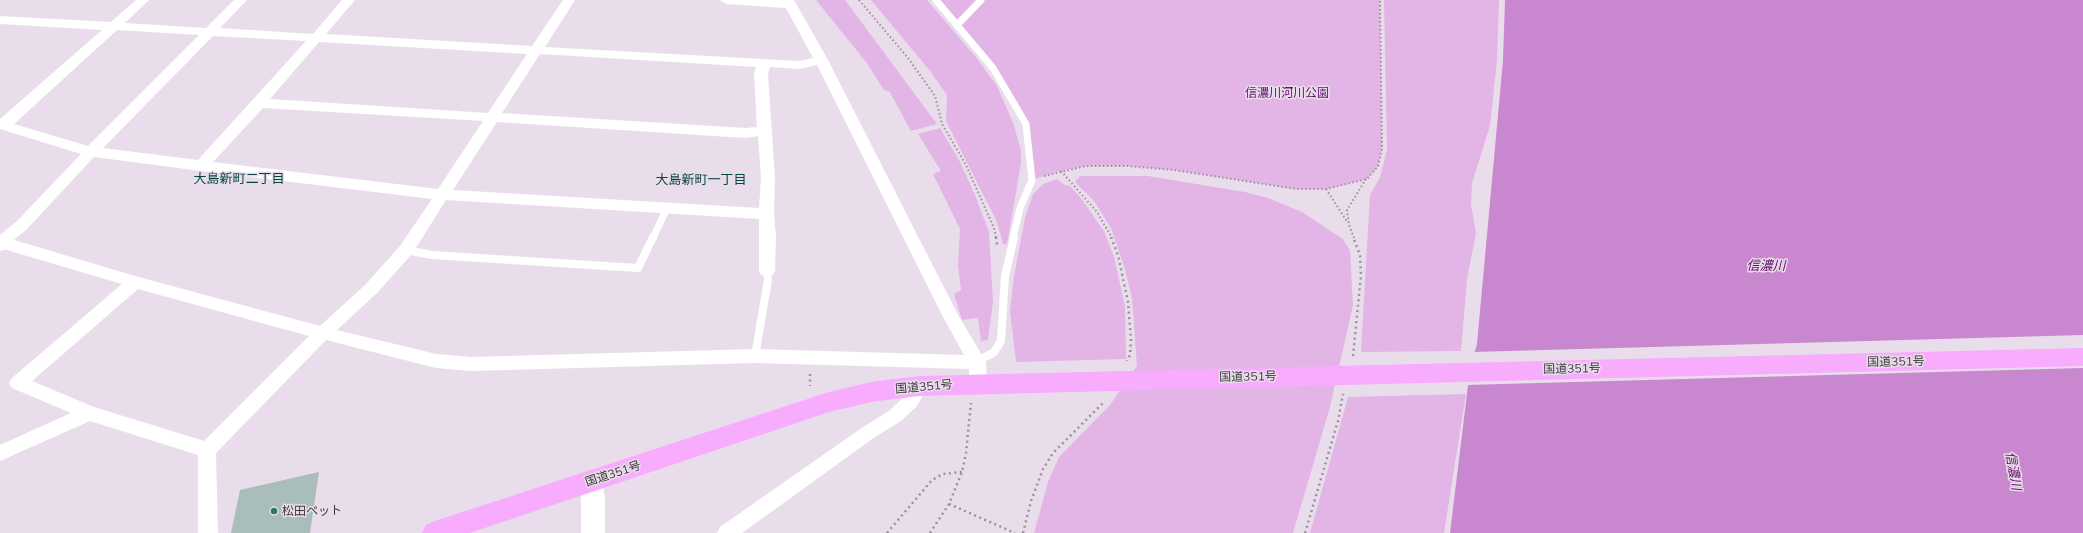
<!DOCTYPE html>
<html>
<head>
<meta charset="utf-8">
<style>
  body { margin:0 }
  canvas { display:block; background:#eaddeb }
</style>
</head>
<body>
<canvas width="2083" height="533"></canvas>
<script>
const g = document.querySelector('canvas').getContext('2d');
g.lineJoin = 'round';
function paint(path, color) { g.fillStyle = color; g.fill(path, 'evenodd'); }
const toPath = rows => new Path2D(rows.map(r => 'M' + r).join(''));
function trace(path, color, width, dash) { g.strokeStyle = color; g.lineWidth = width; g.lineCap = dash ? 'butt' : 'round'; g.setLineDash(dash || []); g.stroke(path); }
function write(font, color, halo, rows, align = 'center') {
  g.font = font + ' Mulish,"Noto Sans JP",sans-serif'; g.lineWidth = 3; g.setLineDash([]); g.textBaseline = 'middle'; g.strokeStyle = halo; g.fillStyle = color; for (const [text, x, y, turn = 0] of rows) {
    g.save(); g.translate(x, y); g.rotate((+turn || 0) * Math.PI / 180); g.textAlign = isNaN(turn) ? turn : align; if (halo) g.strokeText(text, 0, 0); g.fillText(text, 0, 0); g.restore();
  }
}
paint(toPath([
  [816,0,845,0,937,124,911,131,890,92,884,90,866,62],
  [871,0,927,0,975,56,997,86,1014,125,1021,151,1021,163,1007,244,1003,244,997,222,946,121,947,95,930,71],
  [936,0,1380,0,1382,149,1378,166,1367,179,1326,189,1296,189,1174,170,1127,166,1086,166,1060,171,1032,180,1026,124,993,68],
  [1384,0,1499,0,1497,60,1490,126,1472,183,1471,205,1476,233,1467,279,1461,351,1361,352,1370,195,1380,177,1387,150],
  [940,128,959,160,975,195,989,232,993,302,988,340,981,341,978,318,962,320,954,294,961,290,958,266,960,229,933,174,941,171,918,134],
  [1080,176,1148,176,1245,192,1268,198,1302,212,1343,239,1350,251,1353,305,1330,407,1293,533,1034,533,1048,482,1059,457,1110,405,1137,366,1132,298,1124,266,1111,228,1094,201,1075,182],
  [1057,179,1065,185,1070,186,1080,197,1104,231,1114,257,1125,306,1126,359,1016,362,1010,311,1014,276,1025,218,1033,194,1043,184],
  [1466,394,1444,533,1310,533,1348,397]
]), '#e2b5e6');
paint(toPath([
  [1505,0,2083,0,2083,533,1450,533,1470,369,1477,344,1503,60]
]), '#c987cf');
paint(toPath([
  [2083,335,2083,368,1466,385,1473,352]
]), '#eaddeb');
paint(toPath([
  [319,472,310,533,231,533,240,490]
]), '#a9bebb');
trace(toPath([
  [859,0,908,58,935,96,942,124,966,165,994,228,996,238],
  [1061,171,1097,212,1112,238],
  [1044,176,1086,166,1127,166,1174,170,1296,189,1326,189,1367,179,1378,166,1382,149,1380,0],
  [1326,189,1348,223],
  [1354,238,1349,225,1347,210,1366,179]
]), '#9a919b', 2, [1.5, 2.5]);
trace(toPath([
  [996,237,997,245],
  [1111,237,1118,255,1128,302,1131,339,1130,355,1127,361],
  [1353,356,1361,275,1360,255,1353,237],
  [810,374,810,386],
  [949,504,1015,533],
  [887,533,932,480,943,474,962,472],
  [930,533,949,504,962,472,966,453,971,403],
  [1023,533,1031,501,1043,469,1053,453,1104,402],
  [1305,533,1338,421,1343,394]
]), '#9a919b', 2.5, [2, 3.5]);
trace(toPath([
  [936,0,993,68,1026,124,1032,180,1020,208,1013,238],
  [958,24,981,0],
  [653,238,666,210]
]), '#fff', 7);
trace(toPath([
  [406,250,432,255,638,268,653,237],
  [755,356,768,280,767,271],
  [977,362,994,352,1001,341,1005,276,1014,237]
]), '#fff', 8);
paint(toPath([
  [136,0,149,0,125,23,206,28,234,0,247,0,220,28,313,34,342,0,355,0,326,34,532,46,563,0,575,0,545,47,799,61,813,58,786,8,726,4,720,0,794,0,828,60,957,313,986,362,987,383,984,388,978,390,972,388,969,383,969,369,755,363,471,371,436,368,326,340,216,453,218,533,198,533,198,455,90,421,0,461,0,445,71,413,12,388,9,383,12,378,122,284,0,248,0,235,17,221,81,154,0,129,0,119,102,30,0,24,0,16,111,22,136,0],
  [117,30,199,35,88,146,14,124,117,30],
  [213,36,306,41,198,160,103,148,213,36],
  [319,42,527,54,488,113,270,99,319,42],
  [540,54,756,67,754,74,757,127,745,128,502,113,540,54],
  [817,65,942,315,964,355,755,349,471,357,436,354,337,330,377,293,412,254,446,200,759,219,759,271,761,275,767,277,773,275,775,271,776,236,774,214,775,178,768,74,770,67,799,69,817,65],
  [263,108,483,121,438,189,213,162,263,108],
  [497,122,745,138,758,136,761,178,759,208,453,190,497,122],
  [94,157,201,171,432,199,400,246,365,285,320,326,135,276,14,240,27,229,94,157],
  [138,289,309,336,204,441,94,407,32,381,138,289],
  [919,379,925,381,928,386,917,406,901,421,875,437,742,533,717,533,720,527,863,427,889,411,905,396,913,381,919,379]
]), '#fff');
paint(toPath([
  [0,236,8,238,11,243,7,249,0,251,0,236],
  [590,472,598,475,602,482,605,497,605,533,581,533,581,497,578,482,582,475,590,472]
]), '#fff');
paint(toPath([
  [2083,348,2083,366,919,396,871,402,829,412,470,533,422,533,426,525,435,521,829,392,871,382,919,376,2083,348]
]), '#f7acfe');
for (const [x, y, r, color] of [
  [274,511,4,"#2f766e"]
]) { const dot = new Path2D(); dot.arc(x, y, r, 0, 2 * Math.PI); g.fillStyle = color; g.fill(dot); trace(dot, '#eaddeb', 1.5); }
write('12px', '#63116b', '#eaddeb', [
  ["信濃川河川公園",1287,93]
]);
write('12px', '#3c373d', '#eaddeb', [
  ["国道351号",1896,362,-1],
  ["国道351号",1572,369,-1],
  ["国道351号",1248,377,-1],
  ["国道351号",924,387,-5],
  ["国道351号",613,474,-18]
]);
write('12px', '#3c373d', '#eaddeb', [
  ["松田ペット",282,511]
], 'left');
write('13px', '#064640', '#eaddeb', [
  ["大島新町二丁目",239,179],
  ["大島新町一丁目",701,180]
]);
write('italic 13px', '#5f0b67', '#eaddeb', [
  ["信濃川",1766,266],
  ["信濃川",2013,471,80]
]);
</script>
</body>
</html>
